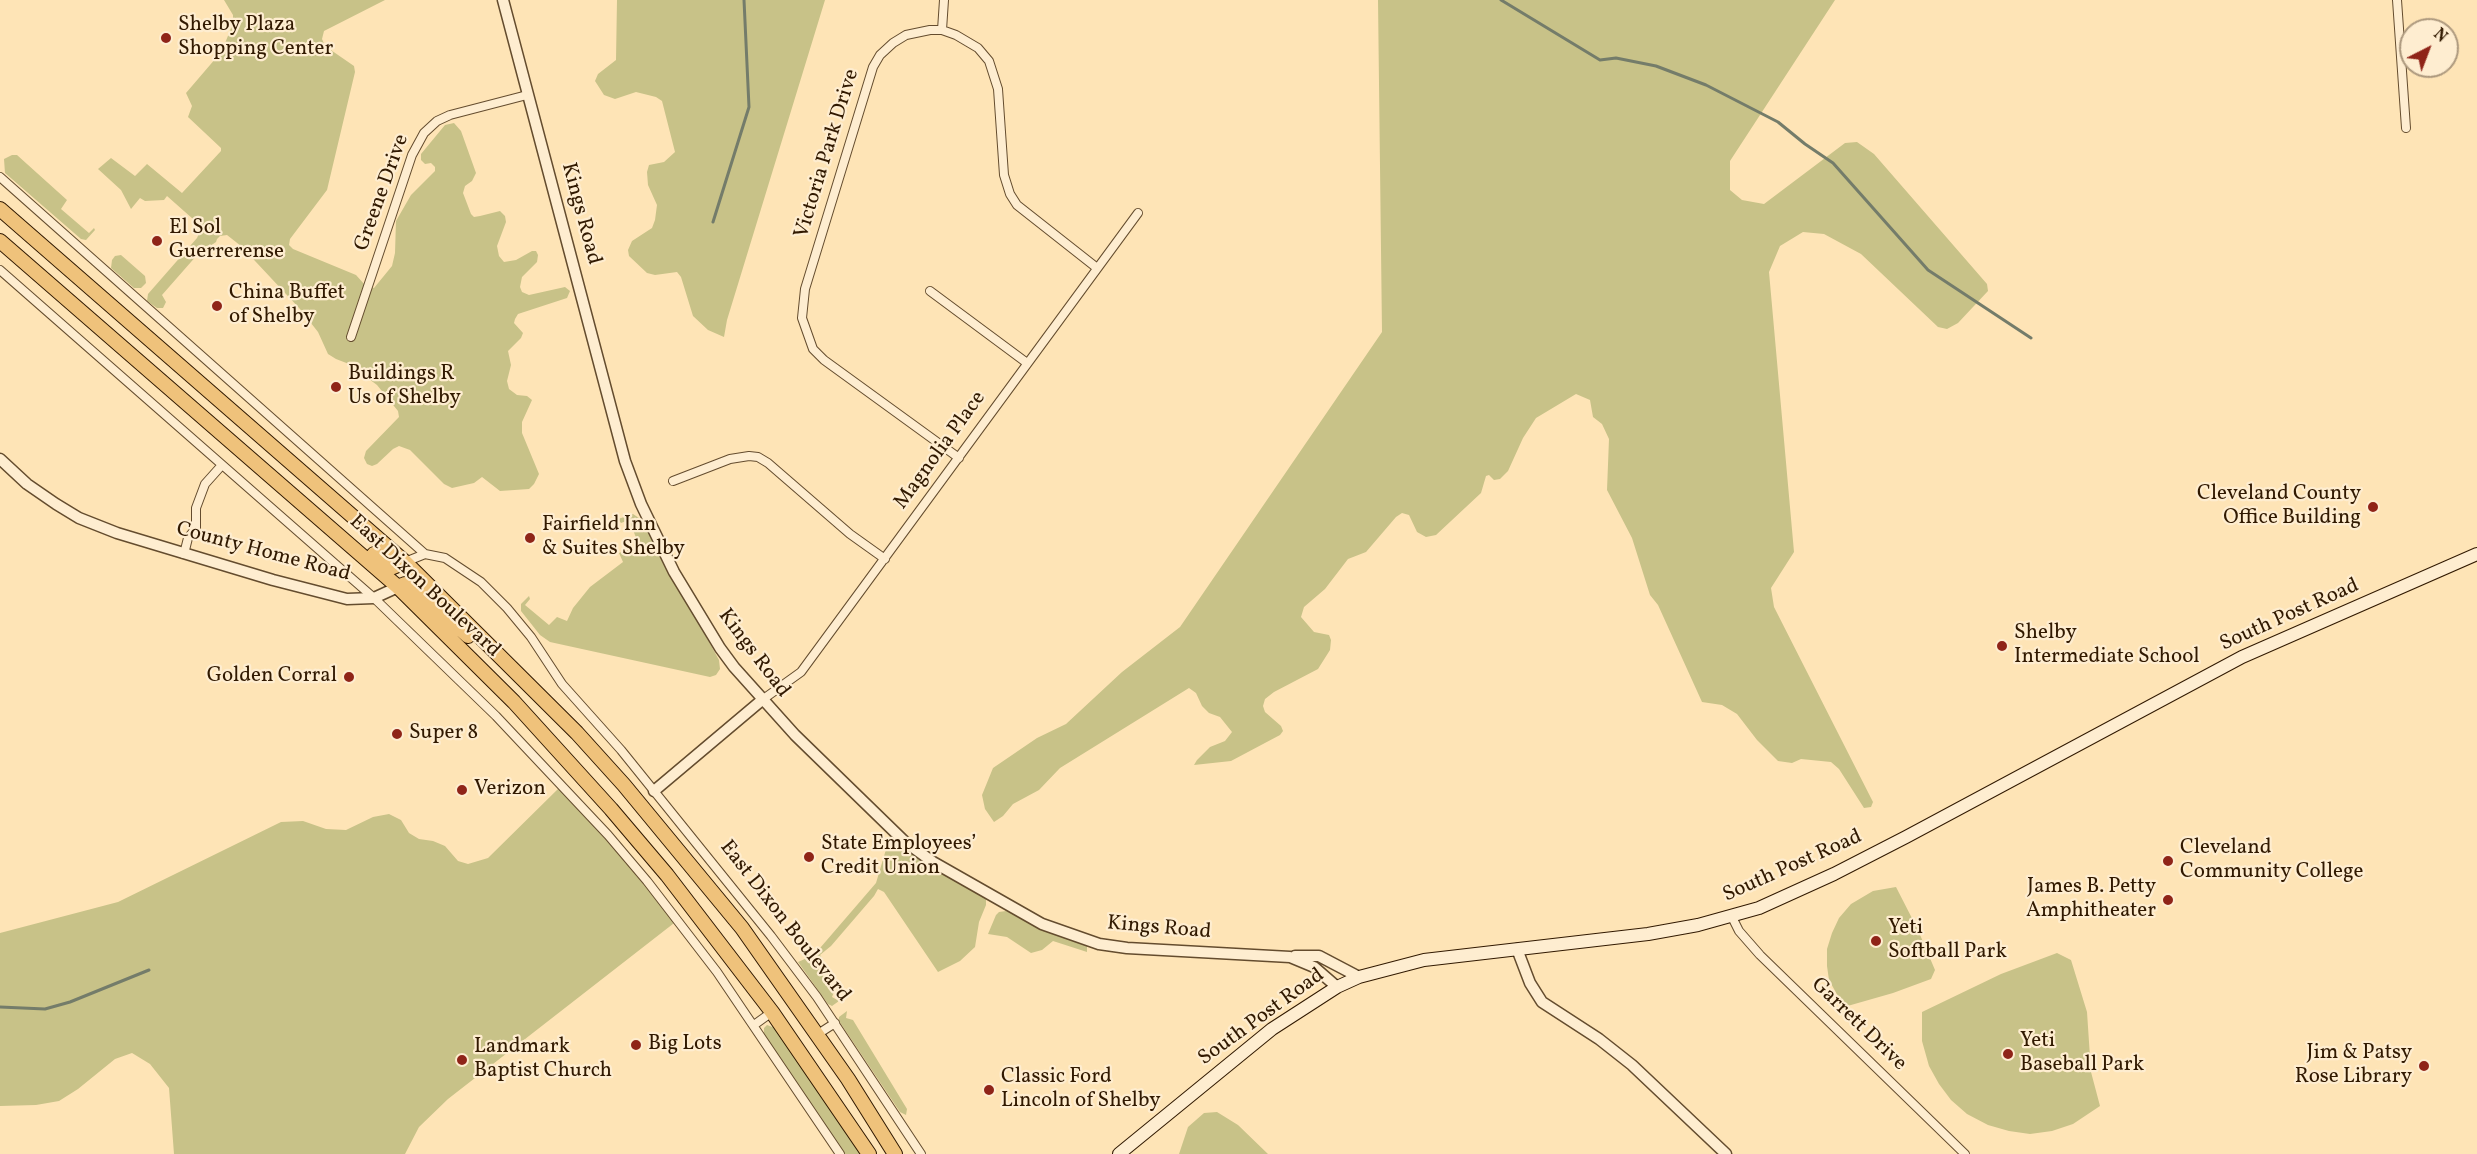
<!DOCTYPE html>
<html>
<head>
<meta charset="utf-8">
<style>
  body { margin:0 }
  #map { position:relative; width:2477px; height:1154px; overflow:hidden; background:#fee4b6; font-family:Vollkorn,serif }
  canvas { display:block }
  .north { position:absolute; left:2399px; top:18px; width:60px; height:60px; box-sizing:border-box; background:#feedd0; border:2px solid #ac987d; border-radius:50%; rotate:42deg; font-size:16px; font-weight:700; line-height:24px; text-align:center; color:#311900 }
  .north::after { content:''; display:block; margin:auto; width:21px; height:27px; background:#8f2418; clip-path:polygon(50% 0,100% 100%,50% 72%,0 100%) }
</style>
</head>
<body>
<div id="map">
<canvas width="2477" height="1154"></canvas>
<div class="north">N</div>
</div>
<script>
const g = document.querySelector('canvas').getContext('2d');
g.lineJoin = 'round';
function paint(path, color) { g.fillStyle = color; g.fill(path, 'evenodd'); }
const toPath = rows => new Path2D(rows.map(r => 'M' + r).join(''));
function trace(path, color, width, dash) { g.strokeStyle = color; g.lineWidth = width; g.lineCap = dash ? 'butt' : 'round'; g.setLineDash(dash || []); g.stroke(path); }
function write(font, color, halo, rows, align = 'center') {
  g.font = font + ' Vollkorn,serif'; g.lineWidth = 4.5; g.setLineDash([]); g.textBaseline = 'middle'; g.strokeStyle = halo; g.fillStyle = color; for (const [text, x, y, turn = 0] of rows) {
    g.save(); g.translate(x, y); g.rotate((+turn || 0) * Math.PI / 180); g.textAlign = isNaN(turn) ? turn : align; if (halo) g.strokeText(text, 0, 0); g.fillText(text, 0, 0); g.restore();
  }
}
paint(toPath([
  [224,0,385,0,324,31,322,39,325,46,354,66,355,72,327,190,290,239,289,245,293,249,356,275,365,285,374,288,392,266,395,253,396,221,411,195,435,171,435,167,431,163,425,164,421,160,421,154,445,125,454,123,461,131,476,173,472,181,465,186,463,193,471,214,474,217,480,216,500,211,505,216,506,222,497,246,499,256,504,262,516,260,532,251,536,251,538,255,537,262,522,277,520,287,522,292,529,295,565,287,570,291,567,298,518,314,515,319,514,323,523,333,521,338,508,351,511,365,507,381,509,389,517,395,527,396,532,400,522,422,522,433,539,474,534,484,529,489,500,491,482,477,474,483,452,488,444,484,410,450,399,446,393,449,377,464,372,466,367,464,364,458,366,451,399,417,398,411,377,385,349,364,336,359,328,354,318,332,300,309,241,246,227,235,220,236,217,239,216,242,198,254,162,295,166,302,163,308,157,308,147,301,148,294,197,238,202,227,167,196,164,200,145,201,140,198,131,209,121,190,98,169,111,158,135,176,147,164,182,193,221,151,221,148,188,117,192,106,186,93,222,51,233,23,233,15],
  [617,0,825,0,727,320,724,337,708,330,693,316,681,277,677,272,655,275,647,273,629,256,628,250,632,241,652,228,655,220,657,205,648,185,647,172,649,165,664,162,675,152,662,101,656,97,636,92,615,99,604,95,595,81,598,74,616,60],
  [1378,0,1835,0,1730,161,1730,190,1742,200,1764,204,1845,143,1857,142,1874,154,1987,284,1988,291,1958,323,1947,329,1938,327,1861,254,1824,234,1803,232,1780,246,1769,272,1794,552,1771,588,1774,607,1873,802,1871,807,1864,808,1839,769,1831,762,1801,759,1792,763,1778,761,1757,740,1737,714,1722,705,1702,702,1658,605,1650,595,1632,538,1607,490,1609,439,1602,424,1593,417,1590,400,1576,394,1536,418,1523,438,1508,471,1500,479,1494,480,1489,475,1486,476,1481,493,1436,535,1426,537,1417,532,1409,515,1402,513,1396,517,1366,552,1348,559,1325,589,1304,607,1301,617,1314,632,1329,635,1331,640,1330,650,1318,669,1274,692,1265,699,1263,706,1265,712,1281,726,1283,731,1280,735,1231,761,1194,765,1197,760,1210,747,1225,741,1232,732,1220,717,1209,713,1202,706,1196,693,1189,688,1060,768,1039,790,1013,804,1003,816,994,822,985,809,982,795,993,768,1037,738,1066,724,1122,672,1180,627,1382,332],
  [12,155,17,155,67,200,61,209,89,233,94,228,95,230,86,240,81,239,5,173,4,159],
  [121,255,145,276,146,283,141,288,134,288,111,268,112,260,115,256],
  [633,514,642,520,719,660,720,669,716,675,710,677,550,642,540,635,521,611,521,604,529,596,530,599,525,605,549,625,557,617,567,621,573,608,590,587,623,562,619,553,639,545,629,520,621,523,618,519],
  [561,786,678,920,448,1099,419,1127,405,1154,174,1154,169,1088,150,1064,132,1053,115,1059,78,1089,59,1101,36,1105,0,1106,0,933,118,902,281,822,303,821,326,829,346,830,373,817,389,814,401,820,409,833,419,839,433,841,445,846,458,861,468,864,488,858],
  [890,836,905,848,986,899,986,905,979,922,975,947,960,961,938,972,884,892,878,889,874,896,831,946,820,955,824,961,817,966,834,992,832,997,839,1001,832,1006,828,1004,798,962,814,955,876,883],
  [1896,887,1918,930,1935,970,1931,979,1893,993,1844,1007,1829,980,1827,966,1827,949,1832,933,1839,918,1851,904,1873,891],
  [1006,911,1087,946,1087,952,1053,941,1042,950,1031,953,1007,937,988,934,996,915,999,912],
  [2057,953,2071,960,2087,1012,2091,1072,2100,1106,2073,1124,2052,1131,2030,1134,2009,1131,1988,1125,1967,1114,1951,1100,1939,1084,1929,1066,1922,1041,1922,1012,2001,974],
  [847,1011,846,1018,853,1020,907,1109,906,1115,900,1112,839,1021,839,1017],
  [767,1025,775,1028,861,1154,845,1154,764,1034,764,1028],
  [1217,1112,1238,1125,1268,1154,1179,1154,1188,1127,1204,1113]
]), '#c8c288');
trace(toPath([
  [1501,0,1600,60,1616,58,1656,66,1706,85,1778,122,1805,144,1833,163,1928,270,2031,338],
  [713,222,749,107,744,0],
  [0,1007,45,1009,70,1002,149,970]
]), '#747c6a', 3);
const minor = toPath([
  [2397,0,2406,128],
  [942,30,944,0],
  [0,177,425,554],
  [0,270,374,598,496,716,608,835,647,881,717,972,840,1154],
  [930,291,1027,363],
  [351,337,412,155,424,133,437,121,450,115,527,95],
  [959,458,824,360,813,349,802,318,805,289,873,67,880,55,893,43,906,35,930,30,942,30,956,35,978,48,989,61,998,89,1004,175,1010,194,1017,205,1097,268],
  [673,481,730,459,749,456,758,457,768,463,850,534,885,559],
  [184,554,188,538,196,528,196,508,205,484,222,465],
  [405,562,425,554,445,558,481,582,507,608,531,637,562,684,621,750,771,936,817,997,921,1154],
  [762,700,801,672,1138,213],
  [1732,917,1739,931,1760,955,1965,1154],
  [754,1025,772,1012],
  [818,1034,835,1023]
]);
const tertiary = toPath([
  [503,0,625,461,641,504,674,572,720,648,734,667,795,735,904,841,933,862,1042,924,1099,944,1127,948,1290,957,1314,967,1337,987],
  [0,459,27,484,56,504,79,518,117,533,273,580,347,599,374,598,398,587],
  [654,791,762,700],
  [1517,949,1530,983,1542,1002,1599,1039,1632,1065,1726,1154],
  [1295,956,1319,956,1359,977]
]);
const secondary = toPath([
  [1119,1154,1272,1029,1337,987,1359,977,1424,960,1648,934,1698,925,1759,908,1834,874,1906,837,2242,657,2477,554]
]);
const trunk = toPath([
  [0,209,405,562,577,733,624,785,742,928,848,1079,895,1154],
  [0,241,398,587,514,702,611,809,667,875,772,1012,869,1154],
  [374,554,393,567,405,562],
  [398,587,405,584,414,588,468,636]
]);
trace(minor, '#644c2e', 10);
trace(tertiary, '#644c2e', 13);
trace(secondary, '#311900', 14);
trace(trunk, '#311900', 16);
trace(minor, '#feedd0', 8);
trace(tertiary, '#feedd0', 10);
trace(secondary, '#feedd0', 12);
trace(trunk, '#efc27b', 14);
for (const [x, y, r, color] of [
  [166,38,6,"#8f2418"],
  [157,241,6,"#8f2418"],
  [217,306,6,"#8f2418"],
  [336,387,6,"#8f2418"],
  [2373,507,6,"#8f2418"],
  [530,538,6,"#8f2418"],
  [2002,646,6,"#8f2418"],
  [349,677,6,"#8f2418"],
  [397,734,6,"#8f2418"],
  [462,790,6,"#8f2418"],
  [809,857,6,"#8f2418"],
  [2168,861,6,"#8f2418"],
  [2168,900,6,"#8f2418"],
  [1876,941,6,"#8f2418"],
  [636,1045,6,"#8f2418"],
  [2008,1054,6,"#8f2418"],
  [462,1060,6,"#8f2418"],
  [2424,1066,6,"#8f2418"],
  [989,1090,6,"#8f2418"]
]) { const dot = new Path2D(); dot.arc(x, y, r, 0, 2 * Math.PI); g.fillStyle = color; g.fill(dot); trace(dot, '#feedd0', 2); }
write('21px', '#311900', '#feedd0', [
  ["Shelby Plaza",178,26],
  ["Shopping Center",178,50],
  ["El Sol",169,229],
  ["Guerrerense",169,253],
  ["China Buffet",229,294],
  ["of Shelby",229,318],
  ["Buildings R",348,375],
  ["Us of Shelby",348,399],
  ["Cleveland County",2361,495,"right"],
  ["Office Building",2361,519,"right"],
  ["Fairfield Inn",542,526],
  ["& Suites Shelby",542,550],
  ["Shelby",2014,634],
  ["Intermediate School",2014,658],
  ["Golden Corral",337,677,"right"],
  ["Super 8",409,734],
  ["Verizon",474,790],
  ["State Employees’",821,845],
  ["Credit Union",821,869],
  ["Cleveland",2180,849],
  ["Community College",2180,873],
  ["James B. Petty",2156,888,"right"],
  ["Amphitheater",2156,912,"right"],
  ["Yeti",1888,929],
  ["Softball Park",1888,953],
  ["Yeti",2020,1042],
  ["Baseball Park",2020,1066],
  ["Big Lots",648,1045],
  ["Landmark",474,1048],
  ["Baptist Church",474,1072],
  ["Jim & Patsy",2412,1054,"right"],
  ["Rose Library",2412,1078,"right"],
  ["Classic Ford",1001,1078],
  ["Lincoln of Shelby",1001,1102]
], 'left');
write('21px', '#311900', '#feedd0', [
  ["Victoria Park Drive",828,154,-73],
  ["Greene Drive",383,193,-70],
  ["Kings Road",580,214,75],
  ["Magnolia Place",941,451,-54],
  ["County Home Road",263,553,15],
  ["East Dixon Boulevard",424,587,43],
  ["South Post Road",2290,616,-24],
  ["Kings Road",753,654,53],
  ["South Post Road",1793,867,-24],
  ["East Dixon Boulevard",784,922,52],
  ["Kings Road",1159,929,5],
  ["South Post Road",1262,1018,-36],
  ["Garrett Drive",1858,1025,44]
]);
</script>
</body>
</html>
